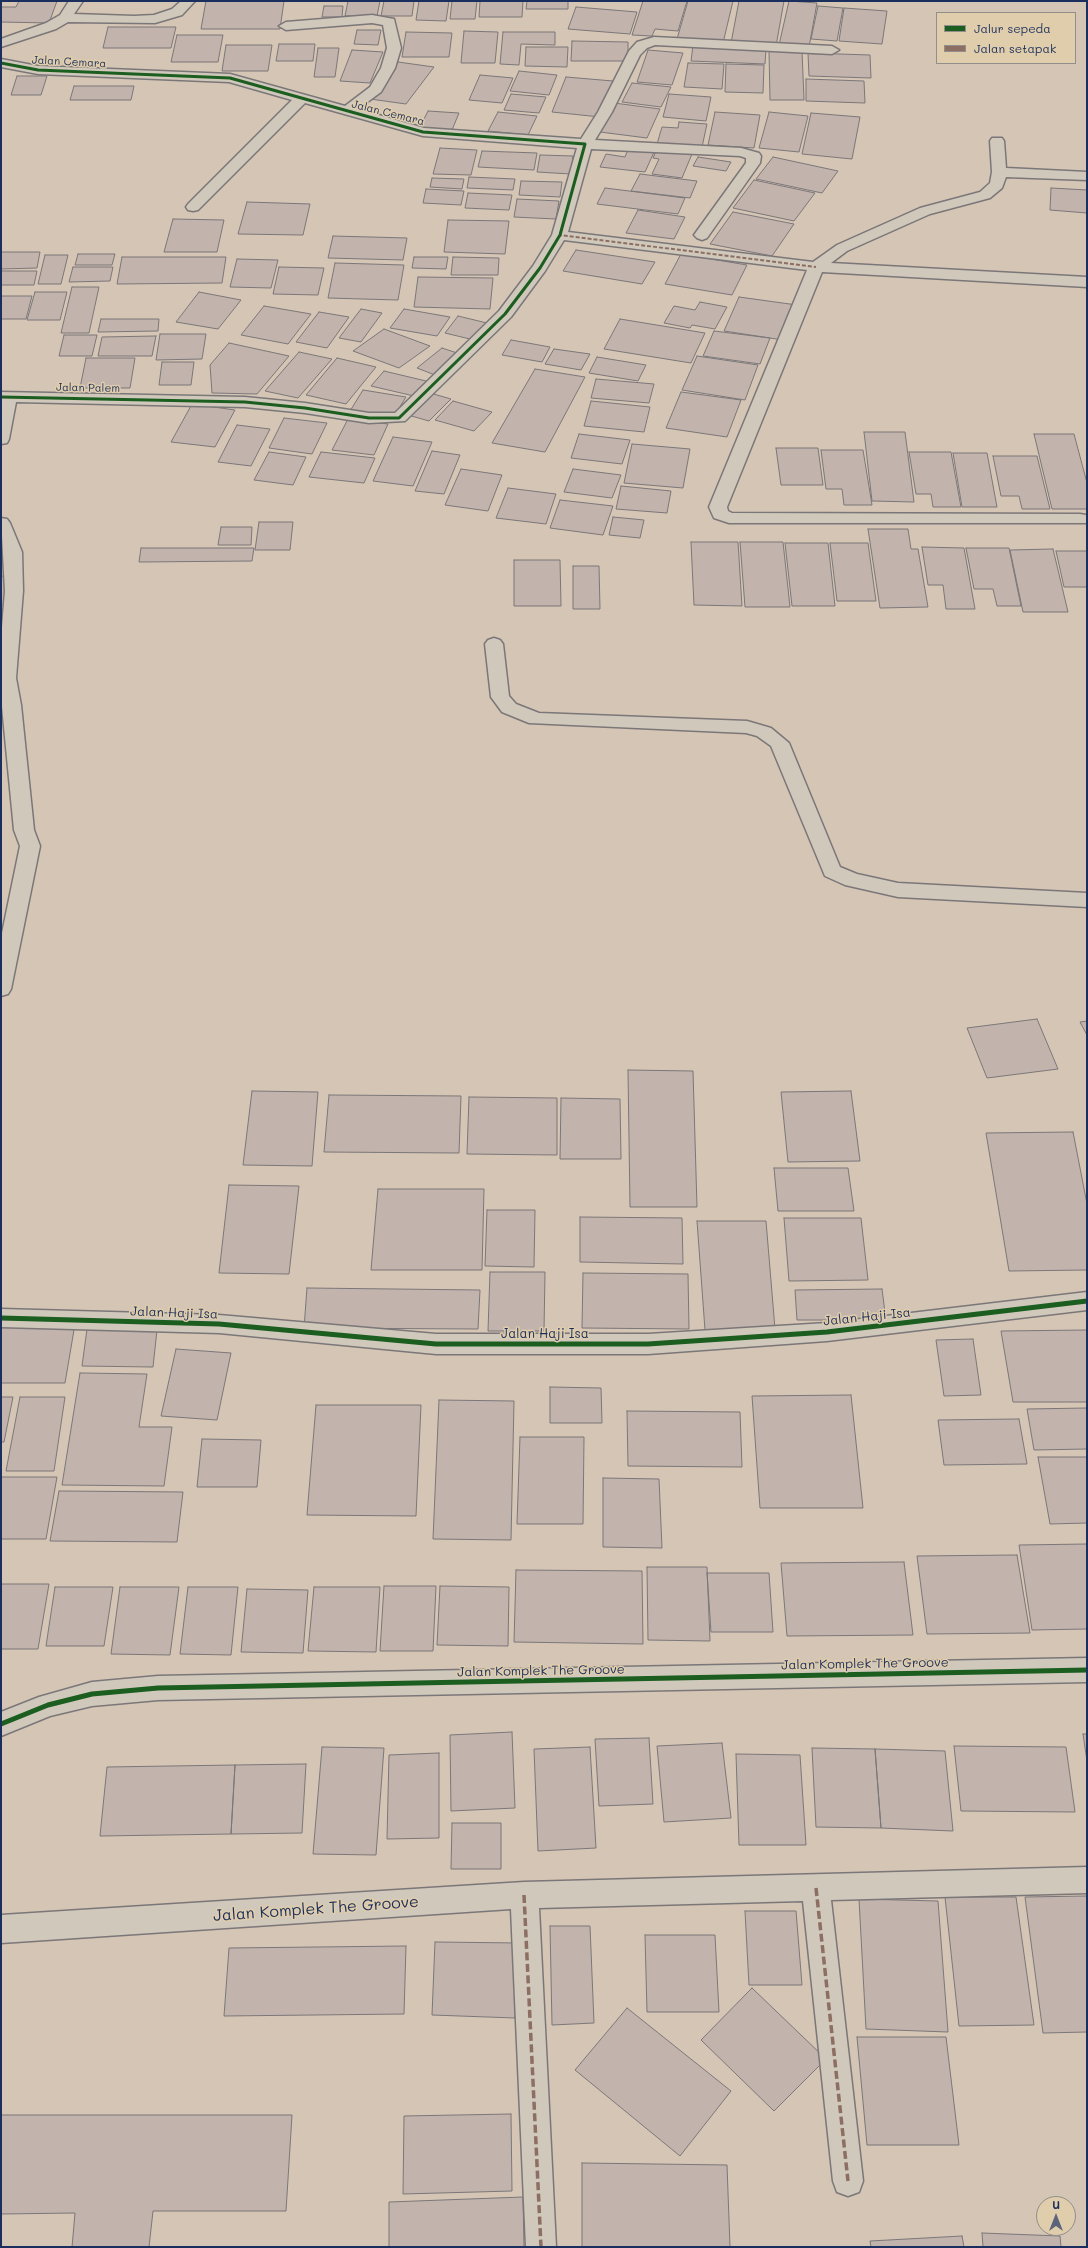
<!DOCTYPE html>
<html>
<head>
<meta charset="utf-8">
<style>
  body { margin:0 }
  #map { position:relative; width:1088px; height:2248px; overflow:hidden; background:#d5c5b4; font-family:Mali,sans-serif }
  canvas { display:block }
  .frame { position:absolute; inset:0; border:2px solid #1b2f5e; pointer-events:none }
  .legend { position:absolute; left:936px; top:12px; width:140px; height:52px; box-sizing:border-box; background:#e0cdab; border:1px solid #918e8c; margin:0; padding:5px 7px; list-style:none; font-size:12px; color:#1b2f5e }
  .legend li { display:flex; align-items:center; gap:8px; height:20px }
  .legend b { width:20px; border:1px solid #918e8c }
  .north { position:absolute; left:1036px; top:2196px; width:40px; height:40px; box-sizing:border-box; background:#e0cdab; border:1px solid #918e8c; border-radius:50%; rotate:0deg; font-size:11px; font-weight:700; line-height:16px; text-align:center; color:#1b2f5e }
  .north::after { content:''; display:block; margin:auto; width:14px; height:18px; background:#5c647c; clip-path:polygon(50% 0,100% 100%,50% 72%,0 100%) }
</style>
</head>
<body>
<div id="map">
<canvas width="1088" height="2248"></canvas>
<div class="frame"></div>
<ul class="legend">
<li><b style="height:5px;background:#1b5e20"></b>Jalur sepeda</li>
<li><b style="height:5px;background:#8d6e63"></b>Jalan setapak</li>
</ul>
<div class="north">U</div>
</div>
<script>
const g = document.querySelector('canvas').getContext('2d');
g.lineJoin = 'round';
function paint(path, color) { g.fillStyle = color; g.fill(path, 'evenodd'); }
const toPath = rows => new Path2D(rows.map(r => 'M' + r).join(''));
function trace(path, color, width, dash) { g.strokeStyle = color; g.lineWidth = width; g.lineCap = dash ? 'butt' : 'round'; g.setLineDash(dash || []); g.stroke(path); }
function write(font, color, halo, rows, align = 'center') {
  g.font = font + ' Mali,sans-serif'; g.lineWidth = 3; g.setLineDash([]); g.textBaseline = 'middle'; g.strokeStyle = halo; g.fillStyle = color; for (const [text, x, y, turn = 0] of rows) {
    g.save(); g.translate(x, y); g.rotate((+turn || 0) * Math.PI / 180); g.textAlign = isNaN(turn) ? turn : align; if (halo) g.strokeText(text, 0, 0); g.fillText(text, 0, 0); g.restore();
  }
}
const building = toPath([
  [19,1,57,1,49,23,1,22,1,7,16,7,19,1],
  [206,1,284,1,280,29,201,29,206,1],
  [348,1,380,1,377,16,345,16,348,1],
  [384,1,414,1,412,16,381,16,384,1],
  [419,1,449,1,446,21,416,20,419,1],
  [452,1,477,1,475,19,450,19,452,1],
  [480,1,523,1,522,17,479,17,480,1],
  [527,1,568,1,568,9,526,9,527,1],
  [643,1,687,1,678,31,655,29,652,36,632,35,643,1],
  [688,1,733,1,723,43,677,39,688,1],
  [739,1,784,1,776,46,731,43,739,1],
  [789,1,817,3,809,47,779,45,789,1],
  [324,6,343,6,342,17,322,17,324,6],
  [818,6,843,8,837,41,811,39,818,6],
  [576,7,637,12,630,34,568,29,576,7],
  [844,8,887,11,882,44,839,41,844,8],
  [108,27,176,27,171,48,103,48,108,27],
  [357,30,381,30,378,45,354,44,357,30],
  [464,31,498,32,495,63,461,63,464,31],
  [406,32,452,33,449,57,402,57,406,32],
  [503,32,555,32,555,45,521,44,519,65,500,64,503,32],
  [177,35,223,35,218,62,171,62,177,35],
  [572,41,628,42,628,61,571,61,572,41],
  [279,44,315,44,313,61,276,61,279,44],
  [226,45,272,45,268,71,222,71,226,45],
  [693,45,766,49,765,64,691,61,693,45],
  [526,47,568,47,567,67,525,66,526,47],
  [318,48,339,48,335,77,314,77,318,48],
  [352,50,383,52,370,83,340,81,352,50],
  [648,50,683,53,672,85,637,82,648,50],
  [769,50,802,51,804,100,770,100,769,50],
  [808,53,870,55,871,78,809,76,808,53],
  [398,62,434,67,406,104,370,99,398,62],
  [688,63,724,64,722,89,684,87,688,63],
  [726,64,764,65,763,93,725,92,726,64],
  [519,71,557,75,549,95,510,91,519,71],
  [480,75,513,78,502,103,469,100,480,75],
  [17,76,47,76,41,95,11,95,17,76],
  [566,77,613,81,600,117,552,112,566,77],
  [806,79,864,81,865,103,806,101,806,79],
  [632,83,671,87,661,107,622,102,632,83],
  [74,86,134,86,131,100,70,100,74,86],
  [511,94,546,97,539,113,504,110,511,94],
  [669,94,711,97,706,121,663,117,669,94],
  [614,103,660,109,647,138,600,132,614,103],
  [428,111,459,113,452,130,420,127,428,111],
  [498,112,537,116,528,135,488,131,498,112],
  [715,112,760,115,754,148,708,145,715,112],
  [769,112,808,116,799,152,759,148,769,112],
  [811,113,860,117,852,159,802,154,811,113],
  [679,122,707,124,702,147,657,144,662,127,678,128,679,122],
  [629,147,655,150,645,172,600,167,606,154,625,157,629,147],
  [440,148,477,150,471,175,433,174,440,148],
  [657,149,692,154,682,178,652,174,659,159,653,158,657,149],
  [482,151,537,153,534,170,478,167,482,151],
  [540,155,573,156,571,174,537,172,540,155],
  [698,157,731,162,726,171,693,166,698,157],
  [773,157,838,171,822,193,756,179,773,157],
  [640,174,697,181,690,198,631,191,640,174],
  [469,177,515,179,513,190,467,188,469,177],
  [432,178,464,179,462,189,430,187,432,178],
  [754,180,815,193,794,221,733,208,754,180],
  [521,181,562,182,560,197,519,195,521,181],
  [605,188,685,198,678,214,597,204,605,188],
  [1051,188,1087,190,1087,213,1050,210,1051,188],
  [426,189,464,191,461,205,423,203,426,189],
  [468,193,512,195,509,210,465,208,468,193],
  [517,199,559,201,556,219,514,217,517,199],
  [247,202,310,204,303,235,238,234,247,202],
  [638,210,685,217,674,239,626,233,638,210],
  [733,212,794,224,772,256,710,244,733,212],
  [173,219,224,220,217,252,164,252,173,219],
  [448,220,509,221,505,254,444,252,448,220],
  [333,236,407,238,403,260,328,258,333,236],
  [576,250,655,262,642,284,563,271,576,250],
  [1,252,40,252,37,268,1,269,1,252],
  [78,254,115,254,112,265,75,265,78,254],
  [681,254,747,265,732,295,665,284,681,254],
  [45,255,68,255,61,284,38,284,45,255],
  [122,257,226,257,222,283,117,284,122,257],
  [414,257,448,257,446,269,412,268,414,257],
  [453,257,499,258,498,275,451,275,453,257],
  [237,259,278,260,271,288,230,287,237,259],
  [335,263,404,265,398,300,328,298,335,263],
  [73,267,113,267,110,281,69,282,73,267],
  [279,267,324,268,318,295,273,294,279,267],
  [1,271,37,271,34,285,1,285,1,271],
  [418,277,493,278,490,309,414,307,418,277],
  [72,287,99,287,89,333,61,333,72,287],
  [35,292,67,292,60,320,27,320,35,292],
  [199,292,241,300,218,329,176,322,199,292],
  [1,296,32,296,26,319,1,319,1,296],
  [739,297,797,305,783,340,724,331,739,297],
  [700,302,727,307,715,329,692,325,690,328,664,323,674,306,695,310,700,302],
  [264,306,311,314,288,344,241,335,264,306],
  [361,309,382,313,361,342,339,338,361,309],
  [404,309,450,317,437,336,390,328,404,309],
  [319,312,349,317,327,348,296,342,319,312],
  [458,316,487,323,474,340,445,333,458,316],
  [101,319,159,319,158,331,98,332,101,319],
  [620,319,705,333,691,363,604,349,620,319],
  [384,329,430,346,399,368,353,351,384,329],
  [714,331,770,338,760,364,703,356,714,331],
  [160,334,206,334,202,359,156,360,160,334],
  [64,335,97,335,92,356,59,356,64,335],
  [156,336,152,356,98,356,102,337,156,336],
  [511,340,550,347,542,362,502,355,511,340],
  [229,343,289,356,257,394,212,393,210,365,229,343],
  [442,348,460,354,435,375,417,368,442,348],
  [554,349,590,354,581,370,545,364,554,349],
  [299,352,332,359,298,398,265,391,299,352],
  [697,356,758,365,745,400,682,390,697,356],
  [597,357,646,365,638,381,589,373,597,357],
  [86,358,135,358,130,388,80,388,86,358],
  [337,358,376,367,346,404,306,395,337,358],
  [162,362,194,362,191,385,159,385,162,362],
  [535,369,585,377,545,452,492,443,535,369],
  [384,371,426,381,414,396,371,386,384,371],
  [596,379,654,384,649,403,591,398,596,379],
  [363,390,406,397,393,418,350,411,363,390],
  [681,392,741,400,727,437,666,428,681,392],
  [430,393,451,399,429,421,408,415,430,393],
  [453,401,492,412,474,431,435,420,453,401],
  [591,401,650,407,644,432,584,426,591,401],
  [192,404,235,410,215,447,171,442,192,404],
  [284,418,327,423,312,454,269,448,284,418],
  [348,419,388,424,374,455,332,450,348,419],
  [237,425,270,429,251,466,218,462,237,425],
  [864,432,905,432,914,502,872,501,864,432],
  [579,434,630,440,622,464,571,458,579,434],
  [1034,434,1074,434,1087,483,1087,509,1052,509,1034,434],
  [393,437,432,442,413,486,373,481,393,437],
  [632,444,690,449,683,488,624,483,632,444],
  [776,448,818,448,823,485,781,485,776,448],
  [821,450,863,450,872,505,844,505,842,489,826,489,821,450],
  [432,451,460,455,444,494,415,491,432,451],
  [269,452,306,457,293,485,254,480,269,452],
  [321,452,375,458,364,483,309,477,321,452],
  [909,452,951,452,961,507,933,507,931,494,916,494,909,452],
  [953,453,987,453,997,507,962,507,953,453],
  [993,456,1037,456,1050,509,1022,509,1019,496,1001,496,993,456],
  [461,469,502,475,488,511,445,505,461,469],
  [573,469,621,475,612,498,564,492,573,469],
  [621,486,671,491,667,513,616,509,621,486],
  [508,488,556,494,546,524,496,518,508,488],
  [560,500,613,506,603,535,550,528,560,500],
  [613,517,644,520,640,538,609,535,613,517],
  [259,522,293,522,290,550,255,550,259,522],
  [221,527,252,527,251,545,218,545,221,527],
  [868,529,908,529,911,549,918,549,928,607,880,608,868,529],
  [691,542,738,542,742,606,694,605,691,542],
  [740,542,783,542,790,607,745,607,740,542],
  [785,543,828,543,835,606,792,606,785,543],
  [830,543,868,543,876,601,837,601,830,543],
  [922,547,964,548,975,609,946,609,943,585,928,585,922,547],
  [141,548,254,548,252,561,139,562,141,548],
  [966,548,1009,548,1021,606,997,606,993,589,974,589,966,548],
  [1053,549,1068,612,1023,612,1010,550,1053,549],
  [1056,551,1087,551,1087,587,1064,587,1056,551],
  [514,560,560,560,561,606,514,606,514,560],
  [573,566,599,566,600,609,573,609,573,566],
  [1,576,9,576,4,605,1,605,1,576],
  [1037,1019,1058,1069,987,1078,967,1028,1037,1019],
  [1087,1021,1087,1035,1080,1022,1087,1021],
  [628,1070,693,1071,697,1207,630,1207,628,1070],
  [252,1091,318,1092,312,1166,243,1165,252,1091],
  [851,1091,860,1161,788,1162,781,1092,851,1091],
  [329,1095,461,1096,459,1153,324,1152,329,1095],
  [469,1097,557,1098,557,1155,467,1154,469,1097],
  [561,1098,620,1099,621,1159,560,1159,561,1098],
  [1073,1132,1087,1204,1087,1270,1009,1271,986,1133,1073,1132],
  [774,1168,848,1168,854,1211,778,1211,774,1168],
  [229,1185,299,1186,289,1274,219,1273,229,1185],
  [378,1189,484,1189,482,1270,371,1270,378,1189],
  [487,1210,535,1210,534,1267,485,1266,487,1210],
  [580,1217,682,1218,683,1264,580,1262,580,1217],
  [784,1218,861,1218,868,1280,789,1281,784,1218],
  [697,1221,766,1221,775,1329,705,1330,697,1221],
  [490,1272,545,1272,544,1331,488,1331,490,1272],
  [583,1273,688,1274,689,1329,582,1328,583,1273],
  [307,1288,480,1290,478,1329,304,1328,307,1288],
  [882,1289,886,1320,797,1320,795,1290,882,1289],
  [1,1324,75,1324,65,1383,1,1383,1,1324],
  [87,1329,157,1330,153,1367,82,1366,87,1329],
  [1087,1330,1087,1402,1013,1402,1001,1331,1087,1330],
  [973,1339,981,1395,944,1396,936,1340,973,1339],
  [176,1349,231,1353,217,1420,161,1416,176,1349],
  [80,1373,147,1374,139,1427,172,1427,164,1486,62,1485,80,1373],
  [550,1387,601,1388,602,1423,550,1423,550,1387],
  [851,1395,863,1508,760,1508,752,1396,851,1395],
  [1,1397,13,1397,4,1442,1,1442,1,1397],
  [20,1397,65,1397,54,1471,6,1471,20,1397],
  [439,1400,514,1401,511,1540,433,1539,439,1400],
  [316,1405,421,1405,416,1516,307,1515,316,1405],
  [1087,1408,1087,1449,1034,1450,1027,1409,1087,1408],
  [627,1411,740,1412,742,1467,628,1466,627,1411],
  [1019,1419,1027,1464,944,1465,938,1420,1019,1419],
  [520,1437,584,1437,583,1524,517,1524,520,1437],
  [202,1439,261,1440,257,1487,197,1487,202,1439],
  [1038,1457,1087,1457,1087,1523,1050,1524,1038,1457],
  [1,1477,57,1477,46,1539,1,1539,1,1477],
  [603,1478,659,1479,662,1548,603,1547,603,1478],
  [59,1491,183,1492,177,1542,50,1541,59,1491],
  [1087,1544,1087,1629,1032,1630,1019,1545,1087,1544],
  [1017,1555,1030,1633,927,1634,917,1556,1017,1555],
  [904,1562,913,1635,787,1636,781,1563,904,1562],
  [647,1567,707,1567,710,1641,648,1640,647,1567],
  [516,1570,642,1571,643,1644,514,1642,516,1570],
  [707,1573,769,1573,773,1632,711,1632,707,1573],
  [1,1584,49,1584,38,1649,1,1649,1,1584],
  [384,1586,436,1586,433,1651,380,1651,384,1586],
  [440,1586,509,1587,508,1646,437,1645,440,1586],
  [55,1587,113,1587,104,1646,46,1646,55,1587],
  [120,1587,179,1587,170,1655,111,1654,120,1587],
  [188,1587,238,1587,231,1655,180,1654,188,1587],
  [314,1587,380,1587,376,1652,308,1651,314,1587],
  [247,1589,308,1590,303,1653,241,1652,247,1589],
  [512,1732,515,1808,451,1811,450,1735,512,1732],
  [1083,1734,1087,1734,1087,1761,1083,1734],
  [649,1738,653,1804,599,1806,595,1739,649,1738],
  [722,1743,731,1818,664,1822,657,1746,722,1743],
  [954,1746,1066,1747,1075,1812,961,1811,954,1746],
  [322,1747,384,1748,376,1855,313,1854,322,1747],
  [590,1747,596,1848,538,1851,534,1749,590,1747],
  [812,1748,875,1749,881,1828,816,1827,812,1748],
  [875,1749,945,1751,953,1831,881,1828,875,1749],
  [439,1753,439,1838,387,1839,389,1755,439,1753],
  [736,1754,800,1755,806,1845,739,1845,736,1754],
  [306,1764,302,1833,231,1834,235,1765,306,1764],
  [235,1765,231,1834,100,1836,107,1767,235,1765],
  [452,1823,501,1823,501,1869,451,1869,452,1823],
  [1087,1896,1087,2032,1043,2033,1025,1897,1087,1896],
  [945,1897,1016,1897,1034,2025,959,2026,945,1897],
  [859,1899,938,1901,948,2032,866,2029,859,1899],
  [745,1911,796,1911,802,1985,749,1985,745,1911],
  [550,1926,590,1926,594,2023,552,2025,550,1926],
  [645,1935,715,1935,719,2012,647,2012,645,1935],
  [435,1942,518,1943,515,2018,432,2015,435,1942],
  [406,1946,404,2014,224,2016,229,1948,406,1946],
  [752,1988,826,2059,774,2111,701,2040,752,1988],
  [627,2008,731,2091,680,2156,575,2070,627,2008],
  [857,2037,946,2037,959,2145,867,2145,857,2037],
  [511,2114,512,2191,403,2194,404,2116,511,2114],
  [1,2115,292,2115,286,2211,153,2211,149,2247,72,2247,75,2213,1,2214,1,2115],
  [582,2163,727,2165,730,2247,582,2247,582,2163],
  [523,2197,524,2247,389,2247,389,2202,523,2197],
  [982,2233,1060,2236,1061,2247,983,2247,982,2233],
  [962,2236,964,2247,871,2247,870,2241,962,2236]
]);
paint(building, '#c2b3ac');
trace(building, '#7b7779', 1);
const minor = toPath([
  [69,1,83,1,74,14,134,16,154,15,172,9,181,1,195,1,182,15,155,23,68,22,56,29,1,47,1,39,46,23,60,15,69,1],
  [372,15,394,19,401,48,395,68,381,92,358,109,424,128,581,139,598,112,629,51,637,42,654,37,832,46,839,50,832,54,655,45,647,48,640,55,612,112,595,140,741,148,759,153,761,156,760,163,707,238,702,240,697,238,694,235,746,163,746,158,740,156,591,149,568,232,813,262,837,245,920,208,980,192,990,183,992,172,990,141,992,138,1002,138,1004,141,1006,168,1087,172,1087,180,1006,177,1002,188,990,198,930,214,847,251,831,263,1087,277,1087,287,822,272,727,507,728,511,732,513,1080,514,1086,515,1086,523,729,523,714,518,709,507,807,270,564,240,545,271,511,317,405,421,369,423,305,413,245,407,16,402,9,439,7,443,1,444,1,392,245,397,305,403,369,413,395,413,499,311,533,266,552,235,577,148,423,136,305,103,198,210,193,211,188,210,186,207,188,204,292,100,229,82,38,74,1,67,1,59,38,66,230,74,345,106,370,87,381,68,387,48,383,25,372,23,286,30,279,26,286,22,372,15],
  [1,518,7,519,10,523,22,552,23,591,16,678,21,705,34,830,40,846,11,989,8,994,1,996,1,938,20,846,14,830,1,696,1,639,5,591,1,518],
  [494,638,500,640,503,644,509,696,516,704,539,713,747,721,771,728,789,743,840,867,857,874,898,883,1087,893,1087,907,898,897,845,885,825,876,771,746,757,736,746,733,529,723,502,712,491,697,485,644,488,640,494,638],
  [1087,1292,1087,1310,827,1341,648,1354,436,1354,219,1333,1,1327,1,1309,219,1315,436,1334,648,1334,827,1323,1087,1292],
  [1087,1658,1087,1682,158,1700,92,1706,50,1716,1,1736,1,1712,39,1697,92,1682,158,1676,1087,1658],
  [1087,1867,1087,1893,831,1900,863,2181,859,2192,848,2196,837,2192,833,2181,803,1901,539,1908,556,2247,526,2247,511,1909,1,1943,1,1915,524,1882,1087,1867]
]);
trace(minor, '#7b7779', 3);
paint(minor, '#d0c8bb');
trace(toPath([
  [559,237,560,235,816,267]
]), '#8d6e63', 2, [4, 2]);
trace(toPath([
  [816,1888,848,2181],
  [524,1895,541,2247]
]), '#8d6e63', 3.5, [8, 3.5]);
trace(toPath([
  [1,63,38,70,230,78,423,132,585,144,560,235,540,268,505,314,399,418,369,418,305,408,245,402,1,397]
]), '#1b5e20', 3);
trace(toPath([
  [1,1318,219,1324,436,1344,648,1344,827,1332,1087,1301],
  [1,1724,48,1705,92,1694,158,1688,1087,1670]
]), '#1b5e20', 5);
write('11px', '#1b2f5e', '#e0cdab', [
  ["Jalan Cemara",69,62,3],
  ["Jalan Cemara",388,113,14],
  ["Jalan Palem",88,388,1]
]);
write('13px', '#1b2f5e', '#e0cdab', [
  ["Jalan Haji Isa",174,1313,2],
  ["Jalan Haji Isa",867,1317,-6],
  ["Jalan Haji Isa",545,1334],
  ["Jalan Komplek The Groove",865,1664,-1],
  ["Jalan Komplek The Groove",541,1671,-1]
]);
write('16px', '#1b2f5e', '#e0cdab', [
  ["Jalan Komplek The Groove",316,1909,-4]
]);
</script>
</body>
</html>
